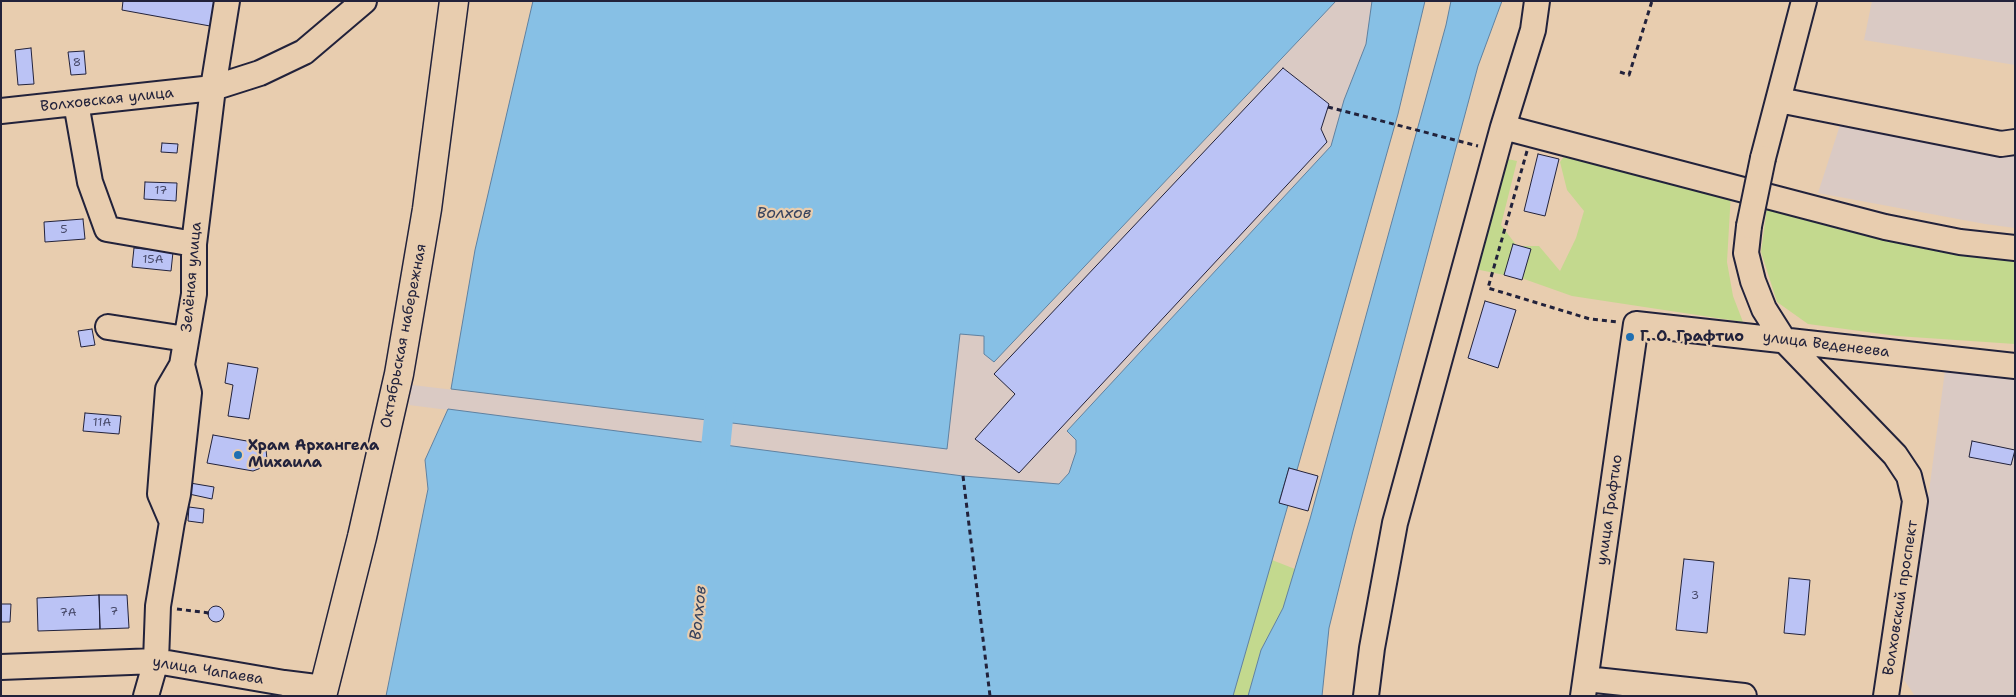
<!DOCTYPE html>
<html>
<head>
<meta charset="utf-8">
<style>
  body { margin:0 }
  #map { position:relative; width:2016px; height:697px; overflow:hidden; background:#e8cdaf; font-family:"Shantell Sans",sans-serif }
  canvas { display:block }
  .frame { position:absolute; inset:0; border:2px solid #22223b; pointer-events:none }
</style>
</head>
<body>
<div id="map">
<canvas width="2016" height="697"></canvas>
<div class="frame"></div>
</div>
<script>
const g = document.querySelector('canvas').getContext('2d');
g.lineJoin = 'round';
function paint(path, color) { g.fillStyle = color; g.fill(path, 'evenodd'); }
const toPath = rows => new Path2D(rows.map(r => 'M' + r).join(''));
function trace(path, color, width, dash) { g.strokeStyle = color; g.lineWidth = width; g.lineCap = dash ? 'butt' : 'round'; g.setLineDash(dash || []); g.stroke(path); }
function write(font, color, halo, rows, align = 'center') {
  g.font = font + ' "Shantell Sans",sans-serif'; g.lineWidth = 4.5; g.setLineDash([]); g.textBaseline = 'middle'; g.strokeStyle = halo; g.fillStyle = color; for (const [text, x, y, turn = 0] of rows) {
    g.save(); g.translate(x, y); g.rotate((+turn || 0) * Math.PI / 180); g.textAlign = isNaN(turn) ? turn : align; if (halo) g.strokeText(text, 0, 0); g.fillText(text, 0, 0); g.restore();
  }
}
paint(toPath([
  [1336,1,1372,1,1366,44,1344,100,1331,146,1067,431,1076,440,1076,452,1069,473,1059,484,963,476,409,405,412,385,947,448,960,334,984,336,984,354,994,362],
  [1872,1,2015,1,2015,65,1864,40],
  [1841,122,2015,154,2015,228,1985,224,1818,193],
  [1946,363,2015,371,2015,696,1915,696,1904,680]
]), '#dacac4');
paint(toPath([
  [1567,152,1731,192,1727,262,1733,296,1743,322,1572,296,1524,279,1475,269,1503,158,1517,161,1501,225,1517,246,1539,246,1560,271,1576,238,1584,211,1567,190,1560,162],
  [1767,207,2015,250,2015,344,1897,336,1808,324,1777,302,1761,252],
  [1272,560,1295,569,1283,608,1261,650,1248,696,1233,696]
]), '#c3d98e');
const water = toPath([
  [533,1,1336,1,994,362,984,354,984,336,960,334,947,449,451,389,475,250,533,1],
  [1372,1,1425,1,1398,114,1297,470,1289,468,1279,502,1288,505,1233,696,386,696,428,489,425,460,448,409,963,476,1059,484,1069,473,1076,452,1076,440,1067,431,1331,146,1344,100,1366,44,1372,1],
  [1451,1,1502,1,1478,66,1353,531,1329,628,1322,696,1248,696,1261,650,1283,608,1310,519,1446,25,1451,1]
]);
paint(water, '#87c0e5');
trace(water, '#5f81a1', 1);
trace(toPath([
  [712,482,719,414,725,382]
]), '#87c0e5', 29);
const building = toPath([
  [123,1,214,1,210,26,122,10,123,1],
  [31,48,34,84,18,85,15,50,31,48],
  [84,51,86,74,71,75,68,52,84,51],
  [1283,68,1329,104,1321,129,1327,142,1019,473,975,439,1015,394,994,374,1283,68],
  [162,143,178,144,177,153,161,152,162,143],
  [1538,154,1559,159,1545,216,1524,211,1538,154],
  [145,182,177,183,176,201,144,199,145,182],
  [83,219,85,239,45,242,44,222,83,219],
  [1513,244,1531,249,1522,280,1504,275,1513,244],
  [134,248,173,252,171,271,132,267,134,248],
  [1485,301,1516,310,1498,368,1468,358,1485,301],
  [92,329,95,345,81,347,78,331,92,329],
  [228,363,258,368,249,419,228,416,233,385,225,383,228,363],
  [85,413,121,416,119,434,83,431,85,413],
  [213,435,258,443,266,449,267,460,261,468,253,471,207,463,213,435],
  [1972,441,2015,450,2011,465,1969,457,1972,441],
  [1289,468,1318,476,1308,511,1279,503,1289,468],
  [190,483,214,487,212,499,189,494,190,483],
  [189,507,204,509,203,523,188,521,189,507],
  [1684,559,1714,562,1707,633,1676,630,1684,559],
  [1789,578,1810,580,1805,635,1784,633,1789,578],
  [99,595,127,595,129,628,100,629,99,595],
  [99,595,100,629,38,631,37,598,99,595],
  [1,604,11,604,10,622,1,622,1,604],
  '208 614a8 8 0 1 1 16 0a8 8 0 1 1-16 0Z'
]);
paint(building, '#bbc3f5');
trace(building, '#22223b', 1);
const minor = toPath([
  [1779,100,2001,144,2015,142],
  [76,103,90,182,107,229,194,244],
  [1,111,213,88,260,73,304,52,364,1],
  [1503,127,1885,227,1960,242,2015,248],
  [1763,158,1804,1],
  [1749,226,1746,253,1753,281,1764,309,1783,339,1895,455,1909,476,1915,501,1886,696],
  [108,327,186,339],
  [172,522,178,494,189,393,182,365],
  [1,667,156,661,284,683,324,688],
  [1586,679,1744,696],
  [146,696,156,661,158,606,172,522,160,494,168,389,182,365,194,294,194,244,213,88,227,1],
  [1366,696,1372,648,1395,523,1503,127,1533,30,1537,1],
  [1583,696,1636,324,2015,366]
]);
const major = toPath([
  [322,696,362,537,399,374,427,209,454,1]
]);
trace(minor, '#22223b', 28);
trace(major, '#22223b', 31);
trace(toPath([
  [1620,72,1629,75,1652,1],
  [1328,107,1478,146],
  [1527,151,1488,288,1590,319,1618,322],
  [963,476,990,696],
  [177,609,209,613]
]), '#22223b', 3, [5, 4]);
trace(minor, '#e8cdaf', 24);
trace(major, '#e8cdaf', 28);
const minorBridge = toPath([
  [1749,226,1763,158]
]);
trace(minorBridge, '#22223b', 28, []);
trace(minorBridge, '#e8cdaf', 24);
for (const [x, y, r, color] of [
  [1630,337,5,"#1f6fb2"],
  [238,455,5,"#1f6fb2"]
]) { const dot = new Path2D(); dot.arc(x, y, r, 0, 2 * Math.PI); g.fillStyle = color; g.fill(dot); trace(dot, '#e8cdaf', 2); }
write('12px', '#484a6a', null, [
  ["8",77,63],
  ["17",161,191],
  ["5",64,230],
  ["15А",153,260],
  ["11А",102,423],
  ["3",1695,596],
  ["7",114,612],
  ["7А",68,613]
]);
write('15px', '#22223b', '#e8cdaf', [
  ["Волховская улица",107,100,-6],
  ["Зелёная улица",192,277,-85],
  ["Октябрьская набережная",404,336,-79],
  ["улица Веденеева",1826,345,7],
  ["улица Графтио",1610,510,-82],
  ["Волховский проспект",1901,598,-81],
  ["улица Чапаева",208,671,9]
]);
write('bold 15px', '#22223b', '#e8cdaf', [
  ["Г. О. Графтио",1640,337],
  ["Храм Архангела",248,446],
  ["Михаила",248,463]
], 'left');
write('italic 16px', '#36425d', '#e8cdaf', [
  ["Волхов",784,214],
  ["Волхов",699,613,-84]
]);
</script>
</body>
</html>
